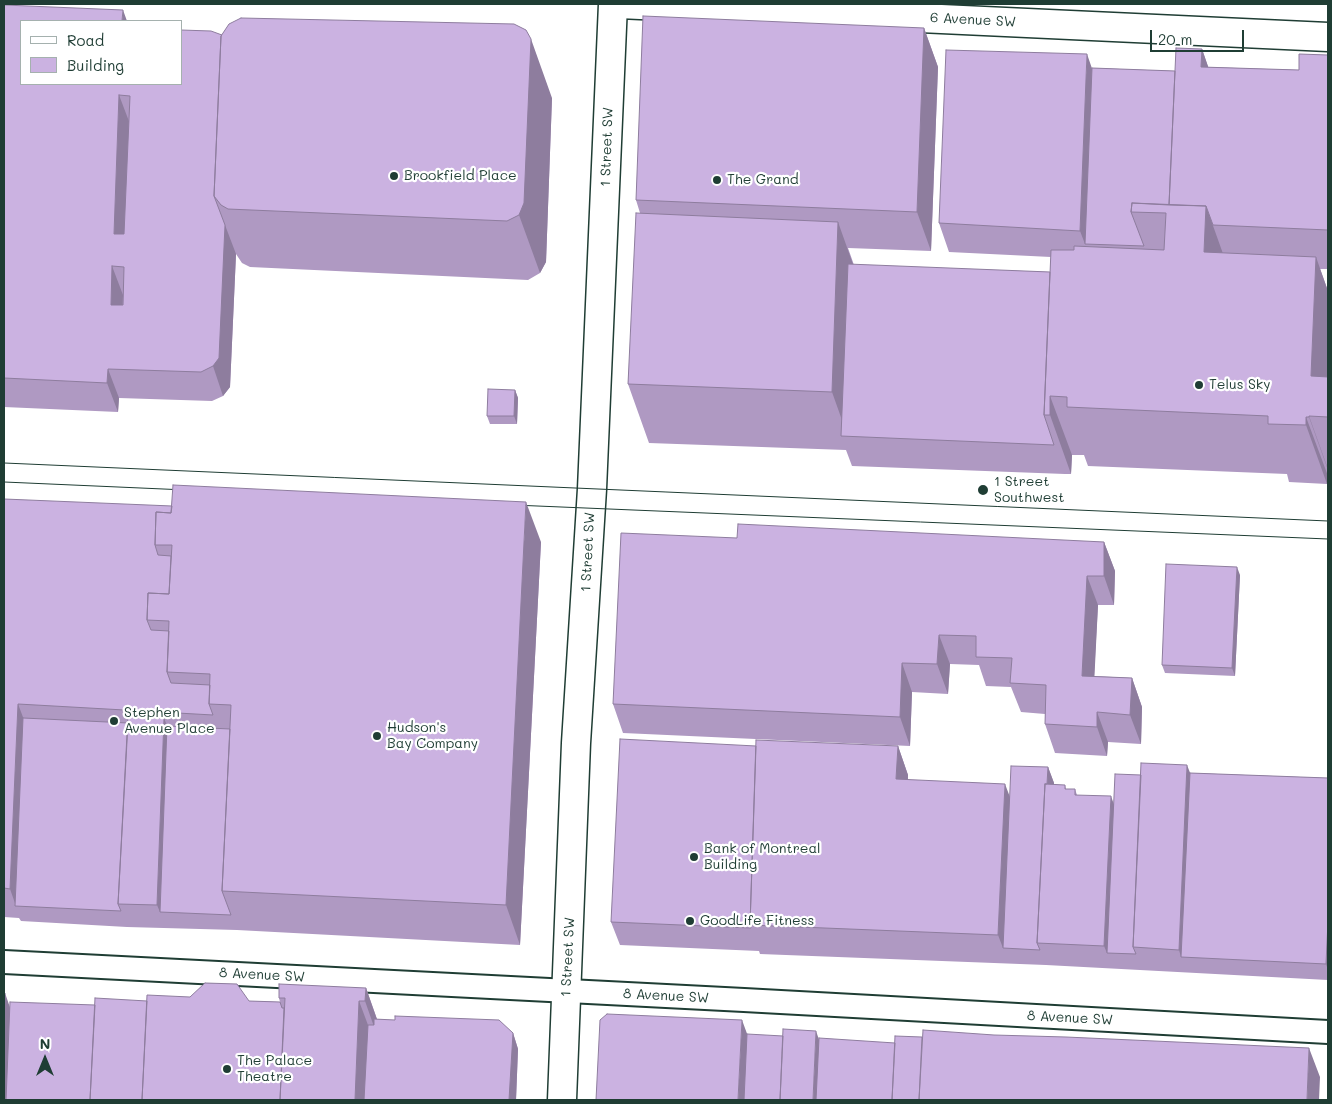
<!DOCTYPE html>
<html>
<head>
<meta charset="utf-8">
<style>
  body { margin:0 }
  #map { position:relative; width:1332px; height:1104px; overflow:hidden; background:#fff; font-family:Mali,sans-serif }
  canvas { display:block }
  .frame { position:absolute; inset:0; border:5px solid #1f3d34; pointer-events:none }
  .legend { position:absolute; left:20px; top:20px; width:162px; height:65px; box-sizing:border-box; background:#fff; border:1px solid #a5b1ae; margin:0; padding:6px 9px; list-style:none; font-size:15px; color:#1f3d34 }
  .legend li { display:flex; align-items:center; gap:10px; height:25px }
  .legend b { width:25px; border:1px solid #a5b1ae }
  .north { position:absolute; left:20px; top:1034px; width:50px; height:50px; -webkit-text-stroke:4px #fff; paint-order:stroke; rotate:0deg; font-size:14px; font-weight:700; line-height:20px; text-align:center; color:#1f3d34 }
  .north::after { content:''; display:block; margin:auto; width:18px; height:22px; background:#1f3d34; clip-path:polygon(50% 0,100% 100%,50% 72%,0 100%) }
  .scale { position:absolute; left:1150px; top:30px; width:94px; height:22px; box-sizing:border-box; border:2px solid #1f3d34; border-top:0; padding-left:6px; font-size:15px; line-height:18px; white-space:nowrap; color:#1f3d34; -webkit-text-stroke:4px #fff; paint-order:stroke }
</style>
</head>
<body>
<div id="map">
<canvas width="1332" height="1104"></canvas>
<div class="frame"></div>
<ul class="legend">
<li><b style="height:6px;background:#fff"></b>Road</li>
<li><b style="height:14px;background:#cbb2e1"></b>Building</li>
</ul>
<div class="north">N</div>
<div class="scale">20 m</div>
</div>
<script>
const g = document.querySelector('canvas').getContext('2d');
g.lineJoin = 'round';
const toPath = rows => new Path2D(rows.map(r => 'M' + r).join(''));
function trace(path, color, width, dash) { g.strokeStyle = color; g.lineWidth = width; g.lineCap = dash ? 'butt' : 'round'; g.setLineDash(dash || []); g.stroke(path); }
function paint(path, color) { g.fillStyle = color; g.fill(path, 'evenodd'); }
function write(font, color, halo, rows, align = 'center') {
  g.font = font + ' Mali,sans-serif'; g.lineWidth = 4.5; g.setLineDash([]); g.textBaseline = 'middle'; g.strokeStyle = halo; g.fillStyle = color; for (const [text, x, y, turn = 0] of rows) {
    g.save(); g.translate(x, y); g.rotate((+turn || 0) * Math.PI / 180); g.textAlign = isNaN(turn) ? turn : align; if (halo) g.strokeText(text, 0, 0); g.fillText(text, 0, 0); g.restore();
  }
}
const pedestrian = toPath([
  [4,962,744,1000,1328,1032]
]);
const tertiary = toPath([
  [562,1100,576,743,592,489,613,4]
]);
const secondary = toPath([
  [619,4,1328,37]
]);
trace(pedestrian, '#1f3d34', 26);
trace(tertiary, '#1f3d34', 31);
trace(secondary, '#1f3d34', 31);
trace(pedestrian, '#fff', 22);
trace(tertiary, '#fff', 28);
trace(secondary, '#fff', 28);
trace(toPath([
  [4,463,1328,521],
  [4,482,186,490],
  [513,505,1328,539]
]), '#1f3d34', 1);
paint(toPath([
  [4,5,21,84,222,35,552,98,546,262,540,273,528,280,250,267,242,263,236,254,230,387,223,396,212,401,119,398,118,412,4,407],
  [924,28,938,67,931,251,848,248,854,265,1050,272,1051,257,949,252,939,223,1092,68,1175,71,1202,49,1208,67,1299,70,1328,55,1328,269,1320,269,1328,291,1328,476,1327,484,1289,482,1287,474,1088,466,1084,455,1072,455,1071,474,1065,474,852,466,846,450,649,443,628,384,640,213,636,200],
  [515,390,518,398,517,424,490,424,487,416],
  [4,499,541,542,520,945,237,930,127,927,21,921,19,918,4,917],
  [737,538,1104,542,1115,571,1114,605,1098,605,1094,676,1132,678,1142,707,1141,744,1108,742,1107,756,1055,753,1045,724,1045,714,1021,712,1011,687,986,686,979,665,950,664,948,694,912,692,910,746,623,733,613,704],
  [1240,575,1235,676,1165,673,1162,665],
  [756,746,898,746,908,775,908,780,1010,797,1048,767,1054,783,1054,785,1065,785,1066,789,1075,789,1077,795,1114,804,1141,775,1190,773,1328,778,1328,980,1046,965,760,954,759,951,620,945,611,922],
  [366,988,377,1019,513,1033,518,1049,516,1100,4,1100,10,1007,95,1005,147,1001,249,1001,280,1002,279,998]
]), '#af99c2');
paint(toPath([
  [123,10,127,21,122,21],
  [924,28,938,67,931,251,917,212],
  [531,39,552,98,546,262,540,273,519,215],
  [1202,49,1216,89,1201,67],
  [1087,54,1097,83,1085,244,1080,231],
  [119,95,130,124,124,263,114,234],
  [1206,206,1227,265,1204,252],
  [838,222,859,281,848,437,832,392],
  [225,225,236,254,230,387,223,396,213,366],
  [1316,257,1328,291,1328,417,1311,376],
  [112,266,123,295,121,334,111,305],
  [108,369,119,398,118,412,107,383],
  [515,390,518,398,517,424,514,416],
  [1050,396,1072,455,1071,474,1050,415],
  [1309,416,1328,469,1328,470,1309,417],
  [1306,417,1328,476,1327,484,1306,425],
  [526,502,541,542,520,945,506,905],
  [1104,542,1115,571,1114,605,1104,576],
  [1237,567,1240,575,1235,676,1232,668],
  [1087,576,1098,605,1093,705,1082,676],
  [939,635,950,664,948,694,937,664],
  [902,663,912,692,910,746,900,717],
  [1132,678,1142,707,1141,744,1130,715],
  [18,704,29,733,16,906,10,889],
  [1097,712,1108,742,1107,756,1097,727],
  [164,718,173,741,160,912,157,905],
  [898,746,908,775,907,809,896,779],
  [1187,765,1196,788,1181,957,1179,950],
  [1048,767,1054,783,1047,943,1040,943],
  [1005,784,1016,813,1003,948,998,935],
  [1111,796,1119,819,1107,953,1104,946],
  [1328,921,1328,970,1326,964],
  [366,988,380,1028,379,1041,365,1001],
  [5,993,15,1022,12,1100,4,1100,4,1018],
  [359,1001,374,1041,371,1100,355,1100],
  [742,1020,753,1050,750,1100,738,1100],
  [816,1031,824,1054,822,1100,813,1100],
  [513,1033,518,1049,516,1100,509,1100],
  [1309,1048,1320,1077,1319,1100,1307,1100]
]), '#8e7d9e');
const building = toPath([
  [4,5,123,10,122,21,21,21,21,84,181,84,181,30,211,31,222,35,221,36,214,196,225,225,219,358,213,366,201,372,108,369,107,383,4,378,4,5],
  [119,95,130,96,124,234,114,234,119,95],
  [112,266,124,267,123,305,111,305,112,266],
  [643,16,924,28,917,212,636,200,643,16],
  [241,18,514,24,526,30,531,39,524,203,519,215,507,221,228,209,221,205,214,196,221,36,229,24,241,18],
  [1176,48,1202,49,1201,67,1299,70,1299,54,1328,55,1328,230,1213,225,1206,206,1169,205,1176,48],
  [946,50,1087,54,1080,231,939,223,946,50],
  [1092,68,1175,71,1169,205,1132,203,1131,212,1144,246,1085,244,1092,68],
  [1132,203,1206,206,1204,252,1316,257,1311,376,1328,377,1328,417,1309,416,1309,417,1306,417,1306,425,1268,424,1268,416,1067,407,1067,397,1050,396,1050,415,1044,415,1051,250,1074,250,1074,246,1164,250,1166,213,1131,212,1132,203],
  [636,213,838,222,832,392,628,384,636,213],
  [848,264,1050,272,1044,415,1054,445,841,436,848,264],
  [488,389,515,390,514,416,487,416,488,389],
  [173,485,526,502,506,905,222,891,231,705,209,704,210,674,167,672,169,621,147,620,148,593,169,594,172,545,155,545,156,512,171,513,173,485],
  [4,499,172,506,171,513,156,512,155,545,158,555,171,556,169,594,148,593,147,620,151,630,169,631,167,672,171,683,210,685,209,704,213,715,18,704,10,889,4,888,4,499],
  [738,524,1104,542,1104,576,1087,576,1082,676,1132,678,1130,715,1097,712,1097,727,1045,724,1046,685,1010,683,1012,658,976,657,976,636,939,635,937,664,902,663,900,717,613,704,621,533,737,538,738,524],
  [1166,564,1237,567,1232,668,1162,665,1166,564],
  [128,716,164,718,157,905,118,904,128,716],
  [23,718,128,723,118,904,121,911,15,906,23,718],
  [167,726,230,729,222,891,231,915,160,912,167,726],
  [620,739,756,746,750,925,751,928,611,922,620,739],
  [756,740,898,746,896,779,1005,784,998,935,750,925,756,740],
  [1141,763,1187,765,1179,950,1133,947,1141,763],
  [1011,766,1048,767,1047,784,1045,784,1037,943,1040,950,1003,948,1011,766],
  [1190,773,1328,778,1328,921,1326,964,1181,957,1190,773],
  [1115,774,1141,775,1133,947,1136,954,1107,953,1115,774],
  [1045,784,1065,785,1065,789,1075,789,1075,795,1111,796,1104,946,1037,943,1045,784],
  [205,983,237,984,249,1001,280,1002,282,1008,284,1008,280,1100,142,1100,147,995,190,997,205,983],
  [279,984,366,988,365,1001,359,1001,355,1100,280,1100,285,998,279,998,279,984],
  [4,993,5,993,4,1018,4,993],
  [95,998,147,1001,142,1100,90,1100,95,998],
  [10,1002,95,1005,90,1100,6,1100,10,1002],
  [607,1014,742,1020,738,1100,596,1100,600,1020,607,1014],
  [395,1016,499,1020,513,1033,509,1100,364,1100,368,1025,374,1025,374,1019,395,1020,395,1016],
  [783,1029,816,1031,813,1100,780,1100,783,1029],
  [923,1030,994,1035,1066,1037,1309,1048,1307,1100,919,1100,923,1030],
  [747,1034,783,1036,780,1100,744,1100,747,1034],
  [895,1036,922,1037,919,1100,892,1100,895,1036],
  [819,1038,895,1043,892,1100,816,1100,819,1038]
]);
paint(building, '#cbb2e1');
trace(building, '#8e7d9e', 1);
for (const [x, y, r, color] of [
  [394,176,5,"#1f3d34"],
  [717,180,5,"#1f3d34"],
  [1199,385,5,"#1f3d34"],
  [983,490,6,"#1f3d34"],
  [114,721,5,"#1f3d34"],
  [377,736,5,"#1f3d34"],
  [694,857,5,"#1f3d34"],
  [690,921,5,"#1f3d34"],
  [227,1069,5,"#1f3d34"]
]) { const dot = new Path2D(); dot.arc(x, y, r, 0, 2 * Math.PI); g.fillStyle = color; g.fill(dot); trace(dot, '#fff', 2); }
write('14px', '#1f3d34', '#fff', [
  ["6 Avenue SW",973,20,3],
  ["1 Street SW",607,147,-88],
  ["1 Street SW",588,552,-87],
  ["1 Street SW",568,957,-87],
  ["8 Avenue SW",262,975,3],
  ["8 Avenue SW",666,996,3],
  ["8 Avenue SW",1070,1018,3]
]);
write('14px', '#1f3d34', '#fff', [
  ["Brookfield Place",404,176],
  ["The Grand",727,180],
  ["Telus Sky",1209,385],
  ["1 Street",994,482],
  ["Southwest",994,498],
  ["Stephen",124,713],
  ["Avenue Place",124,729],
  ["Hudson's",387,728],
  ["Bay Company",387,744],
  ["Bank of Montreal",704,849],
  ["Building",704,865],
  ["GoodLife Fitness",700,921],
  ["The Palace",237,1061],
  ["Theatre",237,1077]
], 'left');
</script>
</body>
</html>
